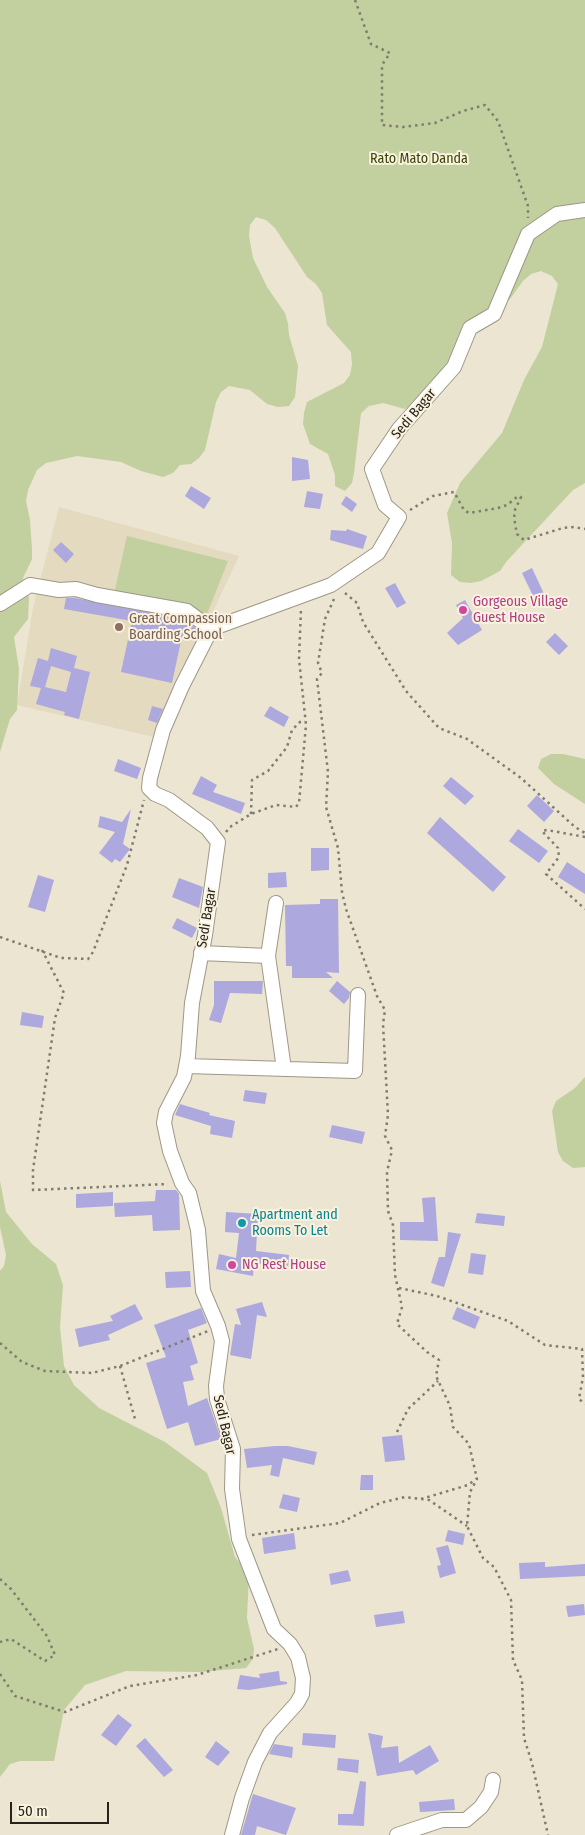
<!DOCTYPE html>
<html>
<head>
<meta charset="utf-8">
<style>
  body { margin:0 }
  #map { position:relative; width:585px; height:1835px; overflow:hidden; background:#ebe5d2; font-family:"Fira Sans Condensed",sans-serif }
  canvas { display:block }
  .scale { position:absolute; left:10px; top:1802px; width:99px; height:22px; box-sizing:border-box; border:2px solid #26231c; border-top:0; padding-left:6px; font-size:15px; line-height:18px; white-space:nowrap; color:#26231c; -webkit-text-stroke:4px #f9f2df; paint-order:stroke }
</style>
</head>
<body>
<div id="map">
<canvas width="585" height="1835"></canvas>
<div class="scale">50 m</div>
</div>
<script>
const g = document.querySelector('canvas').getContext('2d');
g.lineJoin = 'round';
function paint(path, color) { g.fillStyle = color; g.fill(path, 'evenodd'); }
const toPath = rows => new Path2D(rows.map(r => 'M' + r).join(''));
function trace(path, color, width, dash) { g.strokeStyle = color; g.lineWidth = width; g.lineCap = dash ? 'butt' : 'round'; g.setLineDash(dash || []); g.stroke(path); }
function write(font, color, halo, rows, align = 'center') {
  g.font = font + ' "Fira Sans Condensed",sans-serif'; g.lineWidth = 4; g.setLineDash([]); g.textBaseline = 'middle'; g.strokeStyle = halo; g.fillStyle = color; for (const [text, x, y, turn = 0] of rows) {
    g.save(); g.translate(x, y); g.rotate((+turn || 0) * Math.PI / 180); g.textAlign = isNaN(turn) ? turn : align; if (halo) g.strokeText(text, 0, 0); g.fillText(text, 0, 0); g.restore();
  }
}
paint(toPath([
  [59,507,239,556,154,737,17,705,33,608]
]), '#e3dac0');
paint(toPath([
  [0,0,585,0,585,483,573,490,506,562,500,571,481,581,471,583,460,582,451,575,452,543,447,513,460,483,502,433,524,380,542,347,558,284,552,276,541,271,531,274,523,281,510,299,482,321,451,372,443,391,433,398,418,401,405,409,383,403,369,406,361,413,354,473,352,483,345,491,335,486,335,475,328,454,310,444,303,424,304,413,307,402,344,383,350,375,352,364,351,352,327,325,322,293,316,284,307,277,275,228,266,220,256,217,250,225,249,236,253,258,267,287,285,313,288,324,289,335,298,366,295,397,289,406,278,407,267,404,250,390,229,386,221,392,216,402,205,450,199,458,191,464,180,465,173,473,163,477,141,471,121,462,77,456,46,463,37,470,28,490,26,501,30,520,32,549,32,559,23,578,29,598,28,619,14,637,19,669,17,710,10,719,0,752],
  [127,536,228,561,207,614,114,594],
  [551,754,563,754,585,759,585,804,554,784,538,768,541,759],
  [585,1077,585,1167,573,1168,563,1161,558,1152,552,1111,556,1101,575,1088],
  [0,1181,6,1212,32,1244,56,1264,63,1285,60,1327,64,1366,74,1385,99,1408,165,1442,207,1473,221,1508,235,1557,249,1574,247,1618,254,1649,253,1659,246,1668,200,1672,126,1671,85,1685,64,1710,54,1761,20,1761,10,1764,0,1777,0,1271,4,1266,6,1255,0,1227]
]), '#c1d09e');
paint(toPath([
  [292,457,308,460,310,479,292,481],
  [191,486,211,498,204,509,185,496],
  [307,491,323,494,320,509,304,507],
  [346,496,357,504,352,512,341,504],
  [347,529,367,536,363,549,330,540,331,530,346,531],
  [61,542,74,554,66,563,53,550],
  [532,568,546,598,536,602,522,573],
  [395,583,406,603,397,608,385,588],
  [66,598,75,598,183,619,197,629,195,638,182,636,172,683,121,672,132,621,64,609],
  [465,600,482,630,458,645,447,633,463,618,456,605],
  [555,633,568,646,559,655,546,642],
  [51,648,77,656,74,668,90,672,79,719,64,715,65,712,36,704,41,688,30,686,38,658,48,661],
  [51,666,71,672,66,692,45,687],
  [152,706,163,709,157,723,148,720],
  [270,706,289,717,284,727,264,716],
  [118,759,141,768,137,779,114,771],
  [201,776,217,785,213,792,245,803,241,814,192,794],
  [451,777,474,796,465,805,443,786],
  [537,795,554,811,544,822,527,806],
  [131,809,123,844,130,849,120,862,115,859,112,863,99,853,115,832,98,827,100,816,122,822],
  [440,817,506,877,493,892,427,833],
  [518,829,548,851,539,863,509,841],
  [311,848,329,848,329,870,311,871],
  [567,862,585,874,585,894,558,877],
  [286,872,287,887,268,888,268,873],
  [38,875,54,880,45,912,28,907],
  [179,878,203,887,199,908,172,897],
  [320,899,338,899,339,973,326,972,333,978,292,978,292,966,286,966,285,905,320,904],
  [177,918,197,928,192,938,172,928],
  [214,981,263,981,262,994,230,993,221,1023,209,1020,214,1005],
  [337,981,350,992,349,998,344,1004,329,991],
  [22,1012,44,1016,42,1028,20,1025],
  [245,1090,267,1093,265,1104,243,1101],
  [180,1104,210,1113,209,1115,235,1121,232,1138,210,1134,211,1126,175,1115],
  [332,1125,365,1132,362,1144,329,1137],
  [156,1190,176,1190,179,1194,180,1230,153,1231,152,1215,115,1217,114,1203,155,1201],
  [113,1192,113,1206,76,1208,76,1194],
  [435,1197,438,1241,400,1240,400,1222,424,1222,422,1198],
  [226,1212,258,1214,256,1251,289,1255,288,1267,254,1263,253,1276,216,1269,219,1254,236,1258,239,1233,225,1232],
  [477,1213,505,1216,504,1226,475,1223],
  [448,1232,461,1234,444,1287,431,1283,439,1257,445,1257],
  [471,1253,486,1255,483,1275,468,1273],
  [190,1271,191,1287,166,1288,165,1272],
  [262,1302,267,1317,257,1315,251,1359,230,1355,235,1324,241,1325,236,1309],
  [135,1304,143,1319,108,1335,110,1340,79,1347,75,1329,113,1321,110,1316],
  [457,1307,480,1317,475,1329,452,1319],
  [201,1308,207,1323,188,1330,198,1363,190,1366,194,1380,183,1382,188,1406,207,1398,221,1439,195,1446,188,1422,167,1429,146,1363,166,1357,154,1325],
  [402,1435,405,1460,385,1462,382,1437],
  [275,1446,288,1446,317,1452,314,1465,283,1458,279,1477,270,1475,272,1465,247,1468,244,1449],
  [361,1475,373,1475,373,1490,360,1490],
  [283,1494,300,1498,297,1512,279,1508],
  [448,1530,465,1534,463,1545,445,1541],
  [294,1533,296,1549,264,1554,262,1538],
  [448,1545,456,1573,440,1578,437,1566,441,1565,436,1548],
  [545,1562,545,1567,585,1564,585,1576,520,1579,519,1563],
  [348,1570,351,1581,331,1585,329,1574],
  [584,1604,585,1615,568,1617,566,1606],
  [403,1611,405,1623,376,1627,374,1615],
  [279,1671,280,1681,287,1682,287,1684,249,1690,237,1689,240,1675,260,1678,259,1674],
  [118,1714,132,1725,116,1746,101,1735],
  [303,1733,336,1735,335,1748,302,1745],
  [368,1733,383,1736,381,1748,398,1746,399,1763,430,1745,439,1761,416,1775,413,1770,377,1776],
  [145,1738,173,1770,164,1777,136,1746],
  [216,1741,230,1752,218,1766,205,1757],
  [274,1744,293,1747,292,1758,269,1754],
  [338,1758,359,1760,358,1773,337,1770],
  [360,1781,366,1782,364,1826,338,1825,338,1814,353,1814],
  [253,1794,296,1808,286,1835,257,1826,255,1835,241,1835],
  [454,1799,455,1810,420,1812,419,1802]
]), '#ada8dd');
const minor = toPath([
  [0,604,30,585,59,590,76,589,97,595,187,611,211,629],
  [276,903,268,956,284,1069],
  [201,953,268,956],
  [186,1066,355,1071,358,995],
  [232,1835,242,1798,255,1762,270,1733,297,1703,302,1694,303,1678,298,1657,290,1644,274,1629,239,1539,232,1489,233,1449,217,1399,216,1386,222,1341,218,1326,203,1291,198,1230,189,1193,182,1183,170,1151,164,1123,166,1112,184,1077,188,1056,192,1003,205,935,218,842,207,828,169,800,155,794,149,788,150,778,163,730,182,686,211,629,331,585,378,553,399,517,385,505,372,469,399,429,454,367,470,328,494,314,528,234,557,214,585,210],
  [397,1835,442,1820,466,1820,481,1807,491,1792,493,1780]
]);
trace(minor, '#9d9785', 16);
trace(toPath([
  [355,0,371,44,390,53,382,65,382,125,403,127,435,123,463,111,485,105,498,121,528,206,528,218],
  [410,510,433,496,454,492,464,510,469,513,498,508,507,505,517,497,521,497,514,512,515,524,517,534,524,540,563,528,574,527,585,529],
  [345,593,357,603,363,622,406,691,439,728,467,739,521,778,575,827,585,833],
  [334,599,325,619,318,663,322,673,317,679,328,772,326,807,338,848,342,892,346,909,377,996,385,1010,383,1024,388,1115,385,1136,392,1150,387,1172,388,1211,393,1225,395,1275,402,1307,397,1324,427,1352,439,1360,436,1376,450,1406,453,1427,469,1444,477,1479,470,1492,467,1526,483,1558,494,1567,511,1600,513,1660,522,1680,524,1738,532,1763,548,1835],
  [251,814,252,780,268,771,287,747,292,730,300,722,305,721],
  [226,832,230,827,251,814,276,805,296,807,299,803,306,725,299,659,301,609],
  [585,837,547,830,542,831,558,848,559,857,546,874,585,909],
  [0,937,61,958,88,959,93,952,127,865,144,800],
  [42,950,64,993,55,1018,33,1170,33,1190,168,1184],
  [399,1288,437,1296,508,1321,545,1345,582,1349,583,1377,579,1399,585,1404],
  [0,1343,22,1362,45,1371,92,1373,120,1366,208,1331],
  [120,1366,135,1419],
  [397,1432,408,1409,438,1381],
  [421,1499,468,1485,476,1479],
  [252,1535,340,1523,380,1503,405,1497,429,1500,467,1526],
  [0,1579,11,1589,47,1636,55,1655,45,1661,11,1639,0,1642],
  [0,1674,15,1696,65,1712,130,1686,197,1675,278,1649]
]), '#807c70', 2.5, [2.5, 4]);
trace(minor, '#fff', 14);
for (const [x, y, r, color] of [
  [463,610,5,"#d1479c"],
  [119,627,5,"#8d6e63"],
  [242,1223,5,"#0f9aa8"],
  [232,1265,5,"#d1479c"]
]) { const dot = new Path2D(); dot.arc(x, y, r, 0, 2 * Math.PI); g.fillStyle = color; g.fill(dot); trace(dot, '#f9f2df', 2); }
write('14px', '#384504', '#f9f2df', [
  ["Rato Mato Danda",419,159]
]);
write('14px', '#26231c', '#f9f2df', [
  ["Sedi Bagar",414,414,-50],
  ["Sedi Bagar",207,918,-81],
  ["Sedi Bagar",224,1425,77]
]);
write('14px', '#b23c85', '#f9f2df', [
  ["Gorgeous Village",473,602],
  ["Guest House",473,618],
  ["NG Rest House",242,1265]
], 'left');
write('14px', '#785e54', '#f9f2df', [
  ["Great Compassion",129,619],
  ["Boarding School",129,635]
], 'left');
write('14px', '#0d838f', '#f9f2df', [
  ["Apartment and",252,1215],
  ["Rooms To Let",252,1231]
], 'left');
</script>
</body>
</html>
